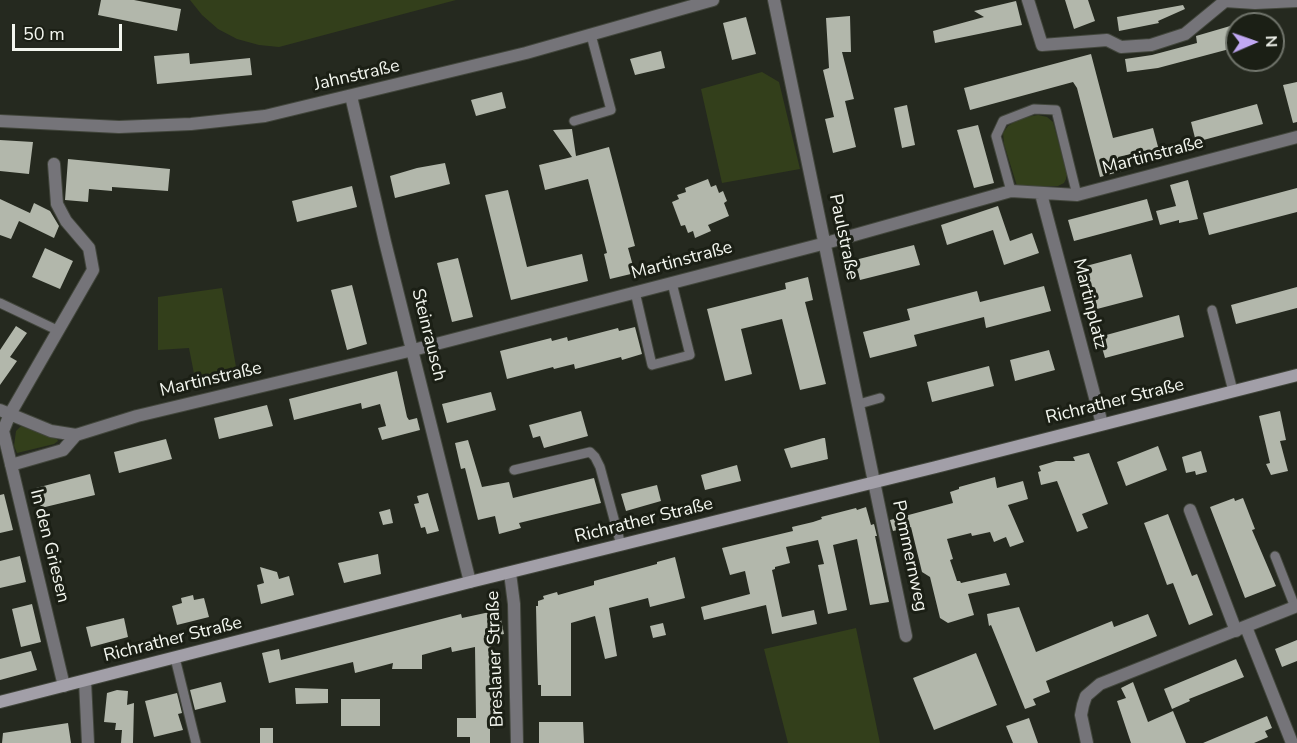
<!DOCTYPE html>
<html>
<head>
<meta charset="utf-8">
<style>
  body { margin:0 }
  #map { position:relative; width:1297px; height:743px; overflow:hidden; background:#25291f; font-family:"Nunito Sans",sans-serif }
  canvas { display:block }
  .north { position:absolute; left:1225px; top:12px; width:60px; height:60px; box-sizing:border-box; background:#1b1f15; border:2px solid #71756c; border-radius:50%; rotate:88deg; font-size:16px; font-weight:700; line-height:24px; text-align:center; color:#f3f6ef }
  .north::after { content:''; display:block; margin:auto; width:21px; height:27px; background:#c1a8f3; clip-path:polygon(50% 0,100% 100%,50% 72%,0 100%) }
  .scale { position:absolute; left:12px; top:24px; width:110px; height:27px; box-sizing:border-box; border:3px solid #f3f6ef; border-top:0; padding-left:8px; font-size:18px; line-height:21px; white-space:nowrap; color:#f3f6ef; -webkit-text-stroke:4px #1b1f15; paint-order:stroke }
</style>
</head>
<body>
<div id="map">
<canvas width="1297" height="743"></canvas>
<div class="north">N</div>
<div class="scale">50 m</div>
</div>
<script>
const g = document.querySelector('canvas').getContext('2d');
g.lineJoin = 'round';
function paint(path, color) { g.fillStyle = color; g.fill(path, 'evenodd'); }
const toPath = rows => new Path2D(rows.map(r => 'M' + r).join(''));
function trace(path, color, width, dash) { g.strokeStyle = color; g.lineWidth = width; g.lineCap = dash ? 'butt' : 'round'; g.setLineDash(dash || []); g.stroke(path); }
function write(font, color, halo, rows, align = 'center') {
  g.font = font + ' "Nunito Sans",sans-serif'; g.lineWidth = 6; g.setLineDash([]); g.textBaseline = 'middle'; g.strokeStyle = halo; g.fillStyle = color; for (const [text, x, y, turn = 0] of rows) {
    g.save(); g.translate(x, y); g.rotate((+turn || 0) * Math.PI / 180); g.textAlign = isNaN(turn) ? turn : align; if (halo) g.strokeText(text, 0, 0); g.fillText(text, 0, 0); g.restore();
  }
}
paint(toPath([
  [190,0,456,0,279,47,259,45,237,39,218,29,202,15],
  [762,72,779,82,800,169,722,183,701,89],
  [1038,115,1047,117,1053,122,1067,174,1066,179,1064,183,1058,186,1017,186,1004,144,1003,133,1008,126,1021,118],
  [222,288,238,378,197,389,189,348,158,350,158,297],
  [21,426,57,439,58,441,54,444,17,453,14,446,16,431],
  [856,628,880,743,788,743,764,649]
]), '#333f1b');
paint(toPath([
  [101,0,134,0,181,9,177,31,98,15],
  [1065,0,1088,0,1095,21,1074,29],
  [1016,1,1022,25,935,43,933,31,984,17,974,11],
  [1183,5,1185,9,1158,21,1159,23,1119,31,1117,17],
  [850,16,851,52,842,52,854,99,845,101,856,147,833,153,825,119,834,117,823,70,829,68,826,18],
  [746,17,756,54,732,60,723,23],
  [1237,24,1237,47,1158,68,1127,72,1125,59,1152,55,1197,43,1196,36],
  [661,51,665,68,635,75,630,59],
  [189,53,190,64,250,58,252,75,157,84,154,56],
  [1091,54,1113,138,1153,128,1161,158,1146,162,1144,151,1118,157,1122,171,1100,177,1077,88,1073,82,970,110,964,88],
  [1297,82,1297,122,1293,123,1283,85],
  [502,92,506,108,476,116,471,100],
  [1257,104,1263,124,1196,142,1191,122],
  [907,105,915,145,902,148,894,108],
  [978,125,994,183,974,188,957,130],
  [572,129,576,156,609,147,635,246,628,248,635,273,610,279,604,254,607,253,588,179,545,190,539,165,572,157,553,130],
  [0,140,33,142,29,174,0,171],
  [68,159,170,169,168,191,112,187,112,191,89,189,88,202,65,200],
  [445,163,450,184,395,198,390,176,417,168],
  [708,179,711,187,716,185,719,193,723,191,727,201,724,203,729,216,708,225,711,231,695,238,693,231,688,233,685,225,681,226,672,202,679,199,677,195,686,192,685,188],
  [1188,180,1198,219,1179,223,1179,220,1160,225,1156,211,1176,206,1170,185],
  [352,186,357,207,297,222,292,201],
  [1297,188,1297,212,1209,235,1203,213],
  [508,190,527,267,582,254,588,281,511,300,485,195],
  [0,199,30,213,34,203,50,211,59,226,54,238,19,221,11,239,0,235],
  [1147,199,1153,220,1074,241,1068,220],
  [998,206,1010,241,1032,233,1039,253,1004,265,993,230,947,245,941,225],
  [914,245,920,265,860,280,855,260],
  [45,248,73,261,60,289,32,277],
  [1131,254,1143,297,1097,309,1086,266],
  [458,258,473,317,452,322,437,263],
  [808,277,813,300,805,302,826,384,800,390,782,319,741,329,752,374,725,381,707,309,786,289,785,283],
  [352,285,367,344,347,350,331,290],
  [1044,286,1051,311,986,328,984,317,914,335,917,346,870,358,863,332,910,320,907,309,977,291,980,302],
  [1297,287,1297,308,1236,324,1231,305],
  [1179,315,1184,337,1105,358,1099,337],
  [16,326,27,333,10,357,17,361,0,385,0,350],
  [635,327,642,354,622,360,621,357,575,369,574,364,554,369,553,367,507,379,500,351,551,338,552,341,567,337,568,341,618,328,619,331],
  [1049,350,1055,370,1015,381,1010,360],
  [989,366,994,386,932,402,927,382],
  [397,371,407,417,409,420,417,418,420,430,382,440,378,428,386,426,380,404,362,409,361,403,294,420,289,399],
  [491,392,496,410,447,423,442,404],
  [267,405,273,426,219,439,214,418],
  [581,411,588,436,544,448,540,436,533,438,529,425],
  [1280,411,1286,440,1280,441,1288,471,1271,475,1266,464,1270,463,1259,416],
  [823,438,825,438,828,459,791,468,784,449],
  [166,439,172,459,119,473,114,452],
  [468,440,482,487,509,482,513,498,594,478,601,503,519,523,521,528,499,534,495,516,478,520,465,468,461,469,455,443],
  [1158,446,1167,470,1126,486,1117,462],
  [1201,451,1207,472,1196,475,1195,471,1186,473,1182,457],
  [1089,453,1108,504,1082,514,1088,528,1077,532,1057,481,1041,485,1038,472,1041,471,1039,466,1056,461,1075,461,1073,457],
  [737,465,741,481,705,490,701,475],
  [90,474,95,495,41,508,36,488],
  [995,477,997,488,1023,481,1028,499,1008,505,1024,542,1010,547,1006,537,994,542,990,532,972,536,971,533,947,539,953,559,950,560,957,581,960,581,961,583,1006,573,1010,585,968,594,974,615,948,623,940,618,930,577,922,572,911,527,893,531,890,520,953,503,950,492,959,489,959,487],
  [657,485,661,501,626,511,621,494],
  [428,493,439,531,427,534,425,527,421,528,414,504,419,503,417,496],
  [4,494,13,530,0,533,0,495],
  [1234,498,1235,501,1243,498,1255,529,1252,530,1276,586,1245,598,1210,507],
  [866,507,871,525,874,524,877,536,875,536,889,602,870,605,857,539,833,545,847,610,828,614,818,565,824,564,818,540,786,547,790,563,775,567,775,569,772,570,782,617,814,610,817,624,772,634,766,605,704,620,701,607,750,594,745,571,730,575,722,548,793,531,792,527,813,522,822,519,821,517,856,508,857,510],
  [390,509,393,523,383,525,379,512],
  [1168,514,1192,576,1197,574,1213,615,1189,625,1173,583,1167,585,1144,523],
  [378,554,381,574,344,583,338,563],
  [20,556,26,582,0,588,0,561],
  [675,557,685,598,650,607,648,598,609,608,617,656,605,659,595,616,571,623,571,696,541,696,541,685,538,685,537,651,536,606,538,606,538,601,544,599,543,596,557,592,558,595,594,585,594,581,657,564,657,562],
  [260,567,277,572,279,579,289,576,294,595,261,604,257,585,264,583],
  [193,595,194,600,204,598,209,617,177,625,172,606,182,603,181,598],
  [32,604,41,642,21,647,12,609],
  [1019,607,1036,652,1112,621,1114,627,1148,614,1157,636,1046,681,1050,692,1033,699,1036,705,1025,709,991,625,989,626,987,614],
  [499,610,504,634,485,638,495,652,494,729,490,729,490,743,470,743,470,737,457,737,457,718,476,718,475,647,452,652,451,647,422,655,422,669,392,669,393,663,355,673,353,662,269,683,262,653,279,649,281,660,461,614,462,618],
  [124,618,128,637,91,647,86,627],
  [663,623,666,635,653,638,650,626],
  [1297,640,1297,661,1282,667,1275,649],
  [31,651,37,670,0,680,0,659],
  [976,653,997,705,934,730,913,678],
  [1236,659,1244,677,1189,699,1190,701,1172,709,1164,689],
  [221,682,226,702,195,710,190,690],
  [1133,682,1148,722,1173,711,1186,743,1131,743,1117,701,1126,698,1121,688],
  [295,688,328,689,328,703,296,704],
  [117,690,128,691,127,705,134,703,133,743,121,743,122,730,115,730,116,723,104,722,107,693],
  [177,693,182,713,178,714,183,730,154,737,145,701],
  [341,699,380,699,380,726,341,726],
  [1267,716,1272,728,1265,731,1268,737,1254,743,1203,743],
  [1029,718,1038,743,1013,743,1006,726],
  [539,722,583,722,584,743,539,743],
  [68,723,71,743,2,743,3,733],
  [260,728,273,728,273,743,260,743]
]), '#b2b7ab');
const lane = toPath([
  [574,121,611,110,591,35],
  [1011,191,996,136,1003,121,1034,109,1056,110,1077,195],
  [635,292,652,365,690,355,672,283],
  [0,303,59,331],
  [1212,310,1233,391],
  [859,404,880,398],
  [514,470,590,452,595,457,600,467,621,545],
  [1275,556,1295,607],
  [175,658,196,743]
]);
const street = toPath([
  [774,0,906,636],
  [1028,0,1042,45,1107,40,1121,47,1151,45,1185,34,1225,1,1255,3,1297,1],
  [351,96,385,242,470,582],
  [0,121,119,127,191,124,265,116,526,53,713,0],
  [54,164,57,204,66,221,89,248,93,270,10,414,3,431,64,686],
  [1041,194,1102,424],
  [0,410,51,431,76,435],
  [11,465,63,450,76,435,137,416,413,350,826,243,1011,191,1077,195,1297,137],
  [1190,510,1236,631],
  [510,573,514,604,517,743],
  [1246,627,1292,743],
  [85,681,88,743],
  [1087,743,1081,715,1083,705,1086,696,1100,684,1297,606]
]);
const secondary = toPath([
  [0,702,470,582,936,467,1297,375]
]);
trace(lane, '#42463c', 11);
trace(street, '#42463c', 14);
trace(secondary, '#42463c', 14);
trace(lane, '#757479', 9);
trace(street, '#757479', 12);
trace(secondary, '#a29fa8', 12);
write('18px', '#f3f6ef', '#1b1f15', [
  ["Jahnstraße",357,76,-13],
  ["Martinstraße",1153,156,-15],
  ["Paulstraße",843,237,78],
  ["Martinstraße",682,261,-15],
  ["Martinplatz",1089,304,76],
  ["Steinrausch",428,335,76],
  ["Martinstraße",211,380,-13],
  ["Richrather Straße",1115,402,-14],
  ["Richrather Straße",644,521,-14],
  ["In den Griesen",49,546,76],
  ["Pommernweg",909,556,78],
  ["Richrather Straße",173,640,-14],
  ["Breslauer Straße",496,659,-92]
]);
</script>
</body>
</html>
